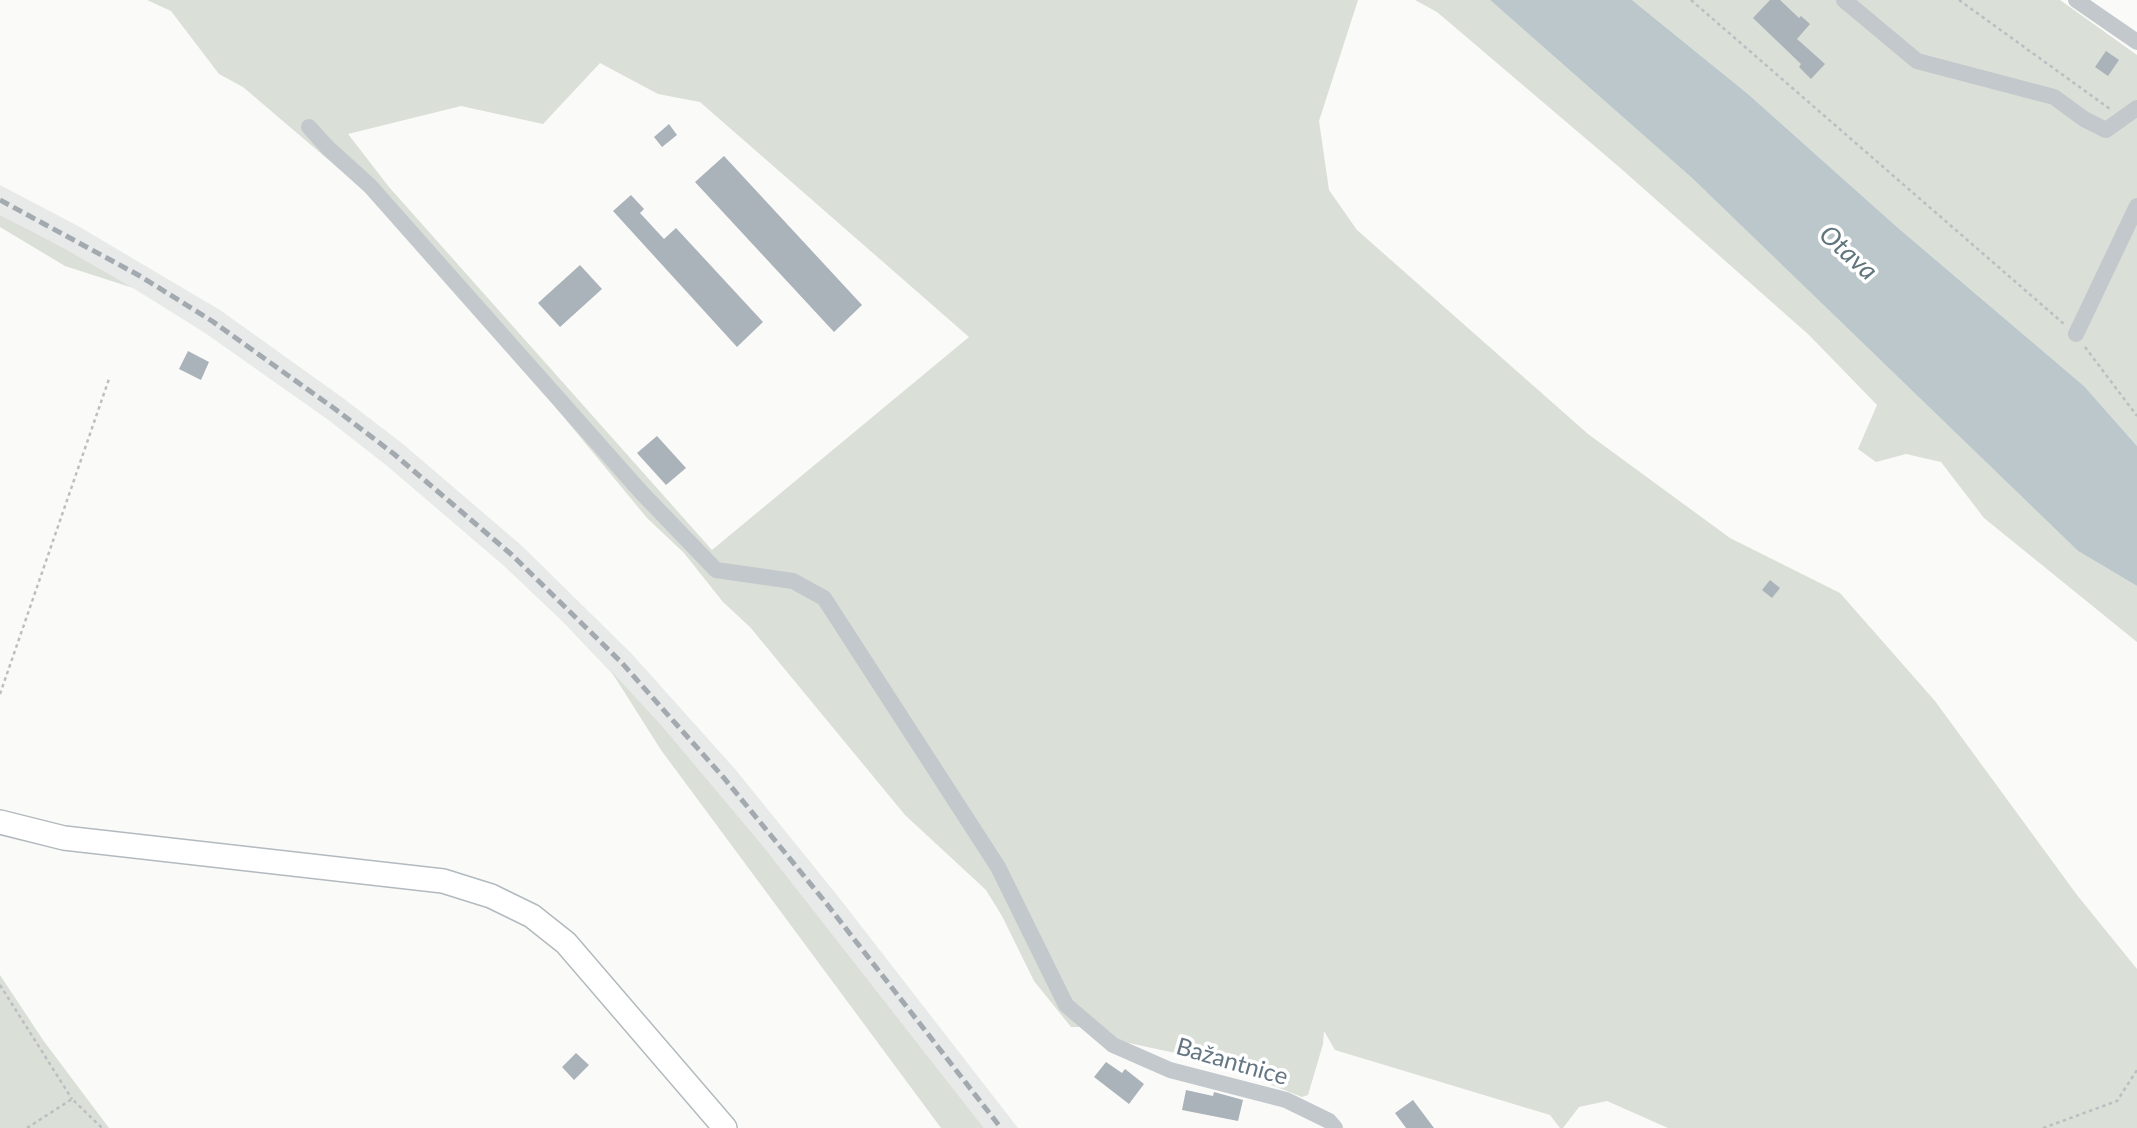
<!DOCTYPE html>
<html>
<head>
<meta charset="utf-8">
<style>
  body { margin:0 }
  canvas { display:block; background:#fafaf8 }
</style>
</head>
<body>
<canvas width="2137" height="1128"></canvas>
<script>
const g = document.querySelector('canvas').getContext('2d');
g.lineJoin = 'round';
function paint(path, color) { g.fillStyle = color; g.fill(path, 'evenodd'); }
const toPath = rows => new Path2D(rows.map(r => 'M' + r).join(''));
function trace(path, color, width, dash) { g.strokeStyle = color; g.lineWidth = width; g.lineCap = dash ? 'butt' : 'round'; g.setLineDash(dash || []); g.stroke(path); }
function write(font, color, halo, rows, align = 'center') {
  g.font = font + ' Lato,sans-serif'; g.lineWidth = 7; g.setLineDash([]); g.textBaseline = 'middle'; g.strokeStyle = halo; g.fillStyle = color; for (const [text, x, y, turn = 0] of rows) {
    g.save(); g.translate(x, y); g.rotate((+turn || 0) * Math.PI / 180); g.textAlign = isNaN(turn) ? turn : align; if (halo) g.strokeText(text, 0, 0); g.fillText(text, 0, 0); g.restore();
  }
}
paint(toPath([
  [0,185,78,226,220,310,343,398,403,444,521,545,631,653,735,769,837,895,1018,1128,984,1128,763,846,663,727,561,620,503,565,386,465,327,419,205,333,133,288,0,215]
]), '#e8e9e9');
paint(toPath([
  [147,0,1358,0,1319,121,1329,190,1357,230,1588,434,1730,538,1840,593,1935,701,2077,895,2137,969,2137,1128,1668,1128,1607,1101,1579,1107,1563,1128,1560,1128,1550,1115,1335,1050,1324,1031,1323,1044,1308,1095,1302,1097,1208,1060,1124,1042,1097,1027,1071,1027,1034,981,1002,916,986,890,905,815,750,627,723,602,684,553,647,518,509,351,386,209,243,87,219,74,171,11],
  [600,63,658,94,700,102,969,337,712,550,389,187,348,134,461,106,543,124],
  [1415,0,1490,0,1692,178,2078,551,2137,586,2137,642,1984,518,1941,462,1906,454,1876,462,1858,449,1877,405,1809,335,1618,166,1437,12],
  [1632,0,2060,0,2137,55,2137,446,2084,386,1897,227,1748,94],
  [0,215,65,249,133,288,65,266,0,227],
  [611,671,663,727,763,846,984,1128,941,1128,661,750],
  [0,975,43,1040,109,1128,0,1128]
]), '#dadfd7');
paint(toPath([
  [1490,0,1632,0,1748,94,1897,227,2084,386,2137,446,2137,586,2078,551,1692,178]
]), '#bbc7cb');
paint(toPath([
  [1770,0,1780,0,1799,18,1801,16,1810,24,1797,39,1825,64,1811,79,1799,67,1801,64,1753,18],
  [2106,51,2119,60,2108,76,2095,67],
  [669,124,677,135,662,147,654,137],
  [724,156,862,305,834,332,695,182],
  [631,195,644,209,640,213,664,239,676,228,763,322,737,347,613,211],
  [580,265,602,289,560,327,538,303],
  [188,351,209,362,201,380,179,369],
  [657,436,686,468,666,485,637,453],
  [1770,580,1780,588,1772,598,1762,590],
  [576,1053,589,1065,574,1080,562,1067],
  [1106,1062,1122,1073,1125,1069,1144,1084,1129,1104,1094,1077],
  [1186,1090,1213,1096,1214,1092,1243,1100,1238,1121,1182,1110],
  [1413,1100,1434,1128,1406,1128,1395,1113]
]), '#aab3b9');
const secondary = toPath([
  [0,822,64,838,443,881,491,896,532,916,566,943,725,1128]
]);
trace(secondary, '#b3babf', 26);
trace(toPath([
  [1691,0,2064,324],
  [1959,0,2110,109],
  [2085,347,2137,416],
  [0,694,109,379],
  [0,985,72,1099],
  [27,1128,72,1099,102,1128],
  [2043,1128,2117,1101,2137,1070]
]), '#bbbfc2', 2.5, [3.5, 3.5]);
trace(toPath([
  [1844,0,1917,61,2054,97,2084,119,2106,130,2137,108],
  [2076,0,2137,42],
  [309,127,328,148,370,186,641,492,716,570,793,581,824,598,998,867,1066,1005,1113,1045,1170,1070,1286,1100,1329,1121,1335,1128],
  [2076,334,2137,206]
]), '#c3c8cc', 16);
trace(secondary, '#fff', 23);
trace(toPath([
  [0,200,140,276,212,321,335,409,394,454,512,555,621,662,724,778,826,903,1001,1128]
]), '#a2aab0', 5, [10, 5]);
write('24px', '#657683', '#fff', [
  ["Bažantnice",1232,1062,16]
]);
write('italic 26px', '#60757c', '#fff', [
  ["Otava",1848,253,42]
]);
</script>
</body>
</html>
